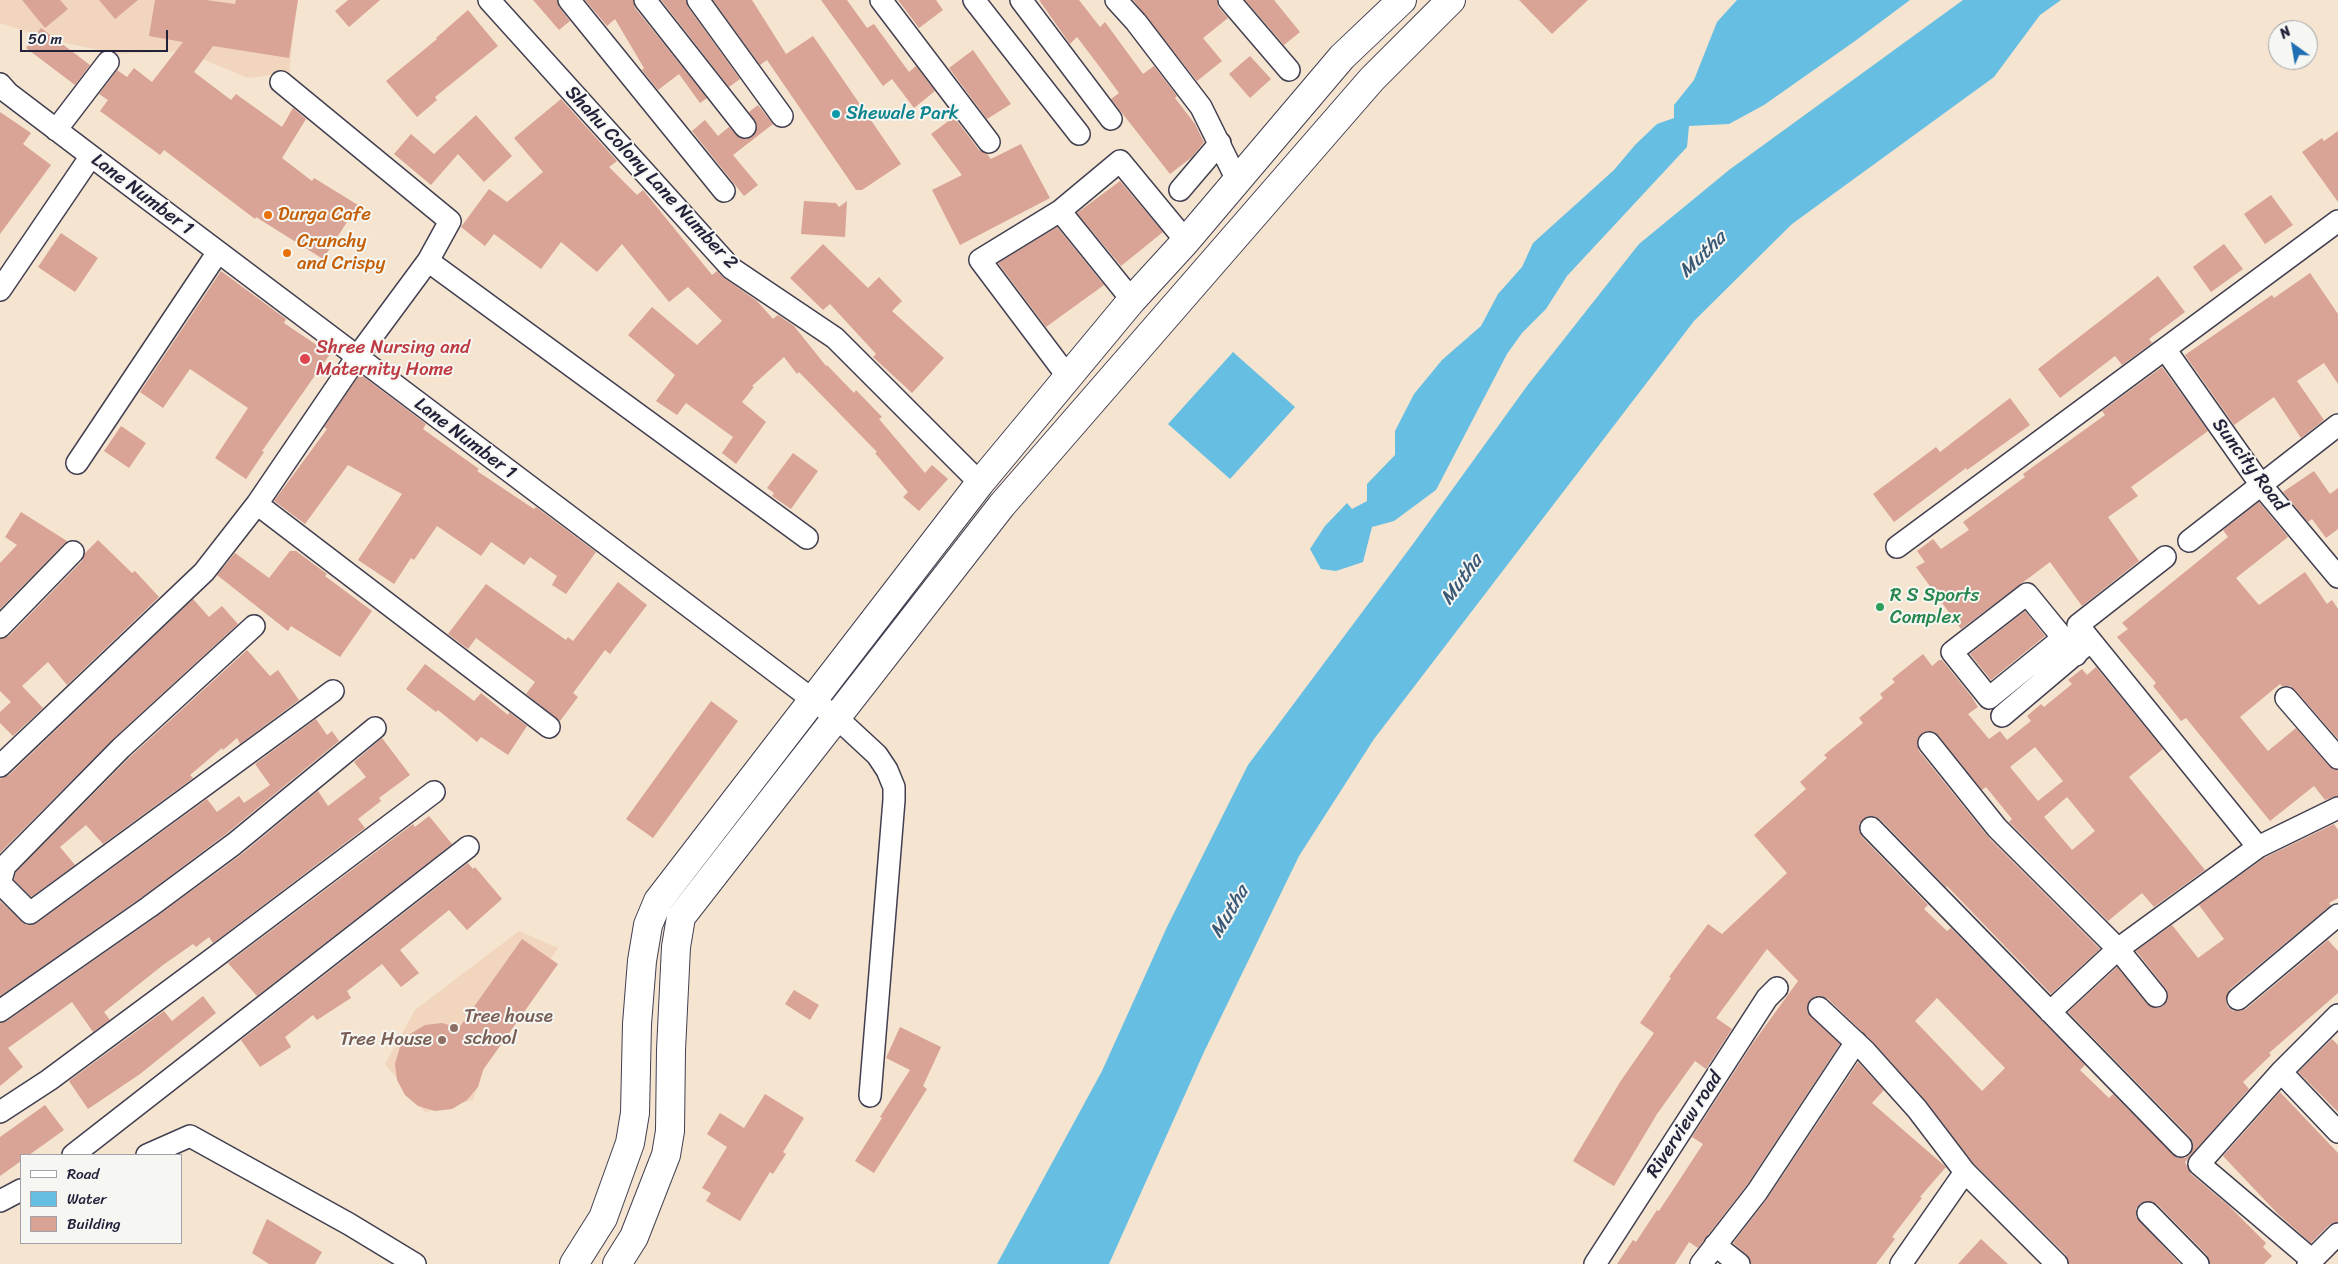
<!DOCTYPE html>
<html>
<head>
<meta charset="utf-8">
<style>
  body { margin:0 }
  #map { position:relative; width:2338px; height:1264px; overflow:hidden; background:#f4e4d0; font-family:Sriracha,sans-serif }
  canvas { display:block }
  .legend { position:absolute; left:20px; top:1154px; width:162px; height:90px; box-sizing:border-box; background:#f6f6f2; border:1px solid #a1a1a9; margin:0; padding:6px 9px; list-style:none; font-size:15px; color:#22223b }
  .legend li { display:flex; align-items:center; gap:10px; height:25px }
  .legend b { width:25px; border:1px solid #a1a1a9 }
  .north { position:absolute; left:2268px; top:20px; width:50px; height:50px; box-sizing:border-box; background:#f6f6f2; border:1px solid #a1a1a9; border-radius:50%; rotate:328deg; font-size:14px; font-weight:700; line-height:20px; text-align:center; color:#22223b }
  .north::after { content:''; display:block; margin:auto; width:18px; height:22px; background:#1f6fb2; clip-path:polygon(50% 0,100% 100%,50% 72%,0 100%) }
  .scale { position:absolute; left:20px; top:30px; width:148px; height:22px; box-sizing:border-box; border:2px solid #22223b; border-top:0; padding-left:6px; font-size:15px; line-height:18px; white-space:nowrap; color:#22223b; -webkit-text-stroke:4px #f6f6f2; paint-order:stroke }
</style>
</head>
<body>
<div id="map">
<canvas width="2338" height="1264"></canvas>
<ul class="legend">
<li><b style="height:6px;background:#fff"></b>Road</li>
<li><b style="height:14px;background:#66bee3"></b>Water</li>
<li><b style="height:14px;background:#d9a395"></b>Building</li>
</ul>
<div class="north">N</div>
<div class="scale">50 m</div>
</div>
<script>
const g = document.querySelector('canvas').getContext('2d');
g.lineJoin = 'round';
function paint(path, color) { g.fillStyle = color; g.fill(path, 'evenodd'); }
const toPath = rows => new Path2D(rows.map(r => 'M' + r).join(''));
function trace(path, color, width, dash) { g.strokeStyle = color; g.lineWidth = width; g.lineCap = dash ? 'butt' : 'round'; g.setLineDash(dash || []); g.stroke(path); }
function write(font, color, halo, rows, align = 'center') {
  g.font = font + ' Sriracha,sans-serif'; g.lineWidth = 4; g.setLineDash([]); g.textBaseline = 'middle'; g.strokeStyle = halo; g.fillStyle = color; for (const [text, x, y, turn = 0] of rows) {
    g.save(); g.translate(x, y); g.rotate((+turn || 0) * Math.PI / 180); g.textAlign = isNaN(turn) ? turn : align; if (halo) g.strokeText(text, 0, 0); g.fillText(text, 0, 0); g.restore();
  }
}
paint(toPath([
  [0,0,297,0,289,73,248,78,183,51,119,54,52,40,0,23],
  [519,931,558,948,492,1046,473,1100,425,1112,385,1064,415,1010]
]), '#f1d5bd');
paint(toPath([
  [1737,0,1910,0,1855,41,1764,105,1729,124,1689,126,1687,147,1567,276,1546,309,1522,333,1507,354,1436,490,1394,521,1372,527,1363,562,1336,571,1321,569,1310,549,1325,526,1347,503,1352,509,1367,501,1367,484,1395,455,1395,431,1414,394,1442,360,1481,326,1498,294,1522,267,1533,243,1614,170,1635,145,1657,124,1674,118,1674,105,1694,80,1717,22],
  [1963,0,2061,0,2040,15,1994,77,1792,224,1694,321,1374,739,1299,856,1204,1052,1109,1264,997,1264,1102,1071,1167,927,1248,765,1413,544,1527,386,1639,244,1729,170],
  [1233,352,1295,407,1230,479,1168,424]
]), '#66bee3');
paint(toPath([
  [22,0,60,0,68,9,45,28],
  [99,0,138,0,115,19],
  [155,0,206,0,235,4,236,0,298,0,289,58,213,46,194,72,231,100,236,94,282,127,293,108,306,119,282,158,312,181,314,178,358,205,323,259,256,217,255,219,164,150,160,155,100,111,108,100,99,94,117,70,127,77,134,68,152,82,183,42,149,36],
  [348,0,380,0,349,27,335,11],
  [533,0,557,0,559,7,570,21,559,30],
  [585,0,633,0,635,8,707,98,700,103,679,74,658,90,642,70,644,68,615,19,607,26],
  [661,0,686,0,688,7,740,79,729,87],
  [713,0,752,0,786,54,813,36,901,164,862,190,856,190,767,60,760,65],
  [821,0,847,0,867,28,874,24,909,72,916,66,935,91,914,108,892,79,883,86],
  [898,0,936,0,943,10,919,28],
  [1039,0,1079,0,1100,27,1105,22,1143,74,1154,66,1177,96,1175,98,1195,124,1204,142,1192,157,1170,174,1111,99,1119,93,1099,66,1077,37,1070,44],
  [1133,0,1217,0,1219,8,1228,18,1203,38,1222,61,1197,81],
  [1245,0,1274,0,1300,32,1284,45],
  [1519,0,1588,0,1552,34],
  [468,10,498,46,435,97,437,100,417,117,386,81,437,39,436,38],
  [41,28,90,65,75,85,26,48],
  [973,50,1011,104,987,119,949,68],
  [1250,56,1271,79,1250,98,1229,74],
  [561,99,617,161,609,167,637,195,643,190,712,275,717,271,724,278,757,301,773,319,778,315,794,326,826,366,827,365,854,393,856,390,882,417,879,419,925,473,932,465,948,479,919,511,903,497,908,492,875,453,877,452,799,372,797,374,784,357,752,386,754,387,742,402,766,422,736,464,722,453,733,437,686,403,677,415,656,401,675,375,628,335,652,307,697,345,722,321,688,287,669,302,622,244,597,272,561,242,541,269,494,234,485,246,461,227,489,189,507,202,543,172,514,138],
  [758,105,773,124,733,155,758,185,744,196,692,131,705,120,718,136,729,127,740,138,747,139,753,136,757,126,749,112],
  [0,112,31,133,23,144,51,165,0,234],
  [476,115,512,156,484,182,458,154,431,185,394,154,411,134,434,154],
  [954,117,979,150,987,154,991,159,1021,144,1050,198,960,245,932,190,962,175,931,134],
  [2338,131,2338,202,2302,152,2322,138,2324,141],
  [1120,181,1163,232,1121,266,1077,213],
  [2271,195,2293,225,2265,244,2244,214],
  [804,201,836,203,839,207,847,201,845,237,801,234],
  [1057,227,1104,285,1046,327,998,263],
  [61,233,98,258,75,292,38,267],
  [823,244,868,288,879,277,902,301,892,311,944,358,912,393,873,357,876,354,830,304,823,310,790,278],
  [2224,244,2243,269,2211,292,2193,267],
  [221,271,286,319,284,323,330,354,262,451,264,452,246,479,215,458,248,408,190,369,163,408,140,392],
  [2310,273,2338,314,2338,384,2324,363,2297,381,2324,420,2301,438,2274,397,2234,425,2185,355,2272,295,2274,298],
  [2158,276,2185,312,2149,339,2152,343,2122,365,2115,356,2060,398,2038,369],
  [2162,367,2208,431,2131,487,2138,496,2108,517,2139,561,2082,606,2050,562,1961,629,1916,567,1925,562,1917,551,1933,539,1941,549,1969,530,1963,522,2025,477,2023,474,2105,415,2102,411],
  [360,374,426,424,423,429,479,469,477,471,534,509,536,507,596,552,566,594,552,585,557,576,530,557,524,565,491,542,481,556,437,526,414,560,411,558,394,584,358,560,402,494,348,465,305,524,274,501,327,429,324,427],
  [2010,398,2030,425,1967,470,1966,468,1894,522,1873,494,1936,447,1940,452],
  [121,426,146,443,129,468,104,451],
  [793,453,818,471,791,509,772,496,774,493,767,488],
  [2314,471,2330,494,2338,488,2338,529,2326,538,2312,519,2308,522,2283,492],
  [2259,502,2288,537,2236,578,2259,605,2305,572,2327,604,2332,600,2338,609,2338,739,2295,690,2290,686,2282,686,2280,684,2240,717,2268,751,2296,728,2329,766,2338,770,2338,796,2325,800,2314,786,2270,821,2186,718,2181,721,2153,686,2156,683,2117,637,2128,629,2122,623,2228,537,2223,530],
  [21,512,67,541,0,609,0,563,17,545,5,537],
  [98,540,132,573,135,571,159,597,67,685,48,662,22,686,43,708,13,736,0,723,0,712,11,702,0,691,0,639,9,636,82,561,85,553],
  [290,551,296,551,327,574,325,576,372,611,340,657,291,626,288,631,217,575,235,553,269,578],
  [618,582,647,605,610,654,605,650,573,693,578,697,560,721,526,694,535,682,476,638,468,649,448,634,486,584,566,640,568,637,573,641],
  [193,599,209,617,222,606,238,624,113,739,0,853,0,779,9,775],
  [2025,611,2045,636,1991,680,1970,654],
  [247,650,270,676,278,670,299,700,240,744,237,738,223,750,222,748,190,775,193,778,103,844,86,825,60,847,75,865,31,897,14,880,16,872,130,757],
  [1923,654,1932,666,1939,660,1942,660,1971,696,1978,707,1968,714,1989,739,2000,731,2007,740,2031,721,2027,716,2041,704,2044,707,2072,684,2068,680,2082,669,2087,675,2096,667,2163,749,2129,777,2205,870,2154,907,2142,893,2108,921,2009,822,2012,819,1986,787,1982,790,1938,735,1933,731,1927,731,1918,738,1917,744,1919,751,1989,838,2100,949,2051,994,1947,886,1946,887,1880,819,1874,816,1867,816,1859,824,1859,831,1862,837,1928,905,1924,909,1947,931,1951,928,2085,1065,2080,1070,2109,1098,2113,1094,2177,1158,2185,1158,2190,1155,2193,1143,2190,1137,2068,1012,2117,967,2147,1004,2157,1008,2163,1006,2168,1000,2166,989,2136,951,2172,925,2198,958,2224,939,2199,905,2264,858,2334,824,2338,830,2338,898,2329,903,2331,905,2230,989,2226,1001,2228,1007,2233,1011,2240,1011,2246,1009,2328,940,2338,951,2338,993,2269,1053,2271,1055,2243,1082,2249,1089,2185,1162,2191,1174,2229,1206,2266,1243,2263,1247,2272,1256,2264,1264,2210,1264,2207,1255,2157,1204,2145,1201,2140,1204,2136,1209,2136,1217,2180,1264,2069,1264,2066,1255,1974,1164,1926,1101,1874,1043,1828,999,1821,996,1815,996,1810,1000,1807,1006,1807,1012,1840,1044,1747,1185,1698,1248,1689,1242,1675,1264,1617,1264,1633,1240,1636,1242,1657,1210,1659,1211,1703,1144,1692,1137,1753,1043,1798,981,1767,949,1716,1018,1732,1029,1706,1069,1695,1061,1657,1114,1614,1186,1573,1161,1620,1082,1654,1033,1640,1023,1671,978,1669,977,1708,924,1722,934,1787,873,1754,835,1806,789,1800,782,1827,758,1824,755,1863,723,1859,718,1883,698,1880,694,1895,682,1892,679],
  [2035,747,2063,781,2038,801,2010,767],
  [2067,797,2095,831,2072,850,2044,817],
  [1937,998,2005,1068,1982,1091,1915,1021],
  [425,664,474,701,481,693,508,715,509,712,527,726,508,755,481,737,477,742,438,710,436,712,406,689],
  [711,701,738,721,653,838,626,819],
  [316,719,327,735,332,731,339,741,226,834,142,897,0,996,0,901,26,925,37,923,207,799,217,812,239,796,244,803,270,785,255,764],
  [382,738,410,775,379,798,381,801,358,819,365,828,213,943,209,937,196,947,193,944,163,965,104,1012,110,1020,93,1032,72,1002,8,1048,23,1067,0,1086,0,1023,7,1021,156,917,242,854,318,791,328,806,366,777,354,762],
  [429,816,452,844,257,996,228,963,413,824,415,827],
  [468,863,473,869,475,867,502,899,467,930,449,910,400,950,419,973,401,987,382,964,347,991,351,998,317,1020,313,1015,285,1037,291,1047,260,1067,241,1040],
  [522,939,558,964,483,1070,478,1087,467,1100,452,1109,435,1111,418,1106,405,1095,397,1080,395,1064,400,1047,410,1034,425,1025,442,1023,459,1028],
  [794,990,819,1005,810,1020,785,1004],
  [203,996,216,1013,140,1074,88,1109,69,1081,164,1011,172,1021],
  [900,1027,941,1047,923,1086,927,1089,874,1173,855,1161,882,1118,880,1117,910,1070,886,1058],
  [2332,1039,2338,1045,2338,1112,2298,1072],
  [1858,1062,1884,1090,1872,1103,1946,1167,1920,1197,1922,1198,1892,1237,1895,1239,1876,1264,1751,1264,1747,1255,1733,1243,1767,1199],
  [2280,1092,2338,1153,2338,1222,2329,1225,2311,1243,2278,1214,2223,1156],
  [765,1094,804,1118,783,1152,786,1154,773,1174,770,1172,740,1221,706,1201,711,1193,702,1188,727,1147,707,1134,720,1113,744,1128],
  [45,1105,64,1130,29,1155,21,1155,21,1161,0,1176,0,1137],
  [267,1219,322,1252,315,1264,269,1264,252,1253],
  [1981,1239,2008,1264,1958,1264]
]), '#d9a395');
const minor = toPath([
  [489,0,731,268,835,338,980,483],
  [569,0,724,191],
  [645,0,745,127],
  [698,0,782,116],
  [881,0,989,142],
  [974,0,1079,134],
  [1021,0,1111,119],
  [1116,0,1136,22,1201,107,1237,180],
  [1229,0,1289,70],
  [0,84,8,93,91,156,837,718,877,755,887,770,894,787,894,800,870,1096],
  [56,130,108,62],
  [1180,190,1220,143],
  [1060,211,1132,300],
  [428,261,807,538],
  [0,290,91,156],
  [2165,349,2261,485,2338,577],
  [1068,377,980,260,1060,211,1120,161,1186,241],
  [77,463,218,252],
  [257,504,549,727],
  [2189,541,2338,425],
  [1897,547,2338,221],
  [2165,557,2078,625,2258,847],
  [0,627,73,552],
  [2063,638,1989,698,1952,652,2027,594,2063,638,2076,655],
  [2286,698,2338,758],
  [2002,716,2086,645],
  [1929,743,1997,828,2118,949,2156,996],
  [0,766,204,572,257,504,357,357,428,261,450,221,281,82],
  [1871,828,2181,1146],
  [0,884,5,866,121,748,254,626],
  [1,884,30,913,333,691],
  [2238,999,2338,915],
  [1819,1008,1865,1051,1917,1109,1965,1172,2057,1264],
  [0,1011,149,907,234,844,375,728],
  [2050,1012,2118,949,2258,847,2338,808],
  [2281,1072,2338,1132],
  [0,1112,49,1080,211,960,434,792],
  [73,1155,468,847],
  [147,1155,190,1136,349,1224,415,1264],
  [0,1201,21,1190],
  [2148,1213,2198,1264],
  [1715,1245,1739,1264],
  [2312,1260,2199,1164,2281,1072,2338,1015],
  [1595,1264,1767,998,1777,988],
  [1701,1264,1757,1192,1856,1042],
  [1901,1264,1965,1172],
  [2308,1264,2338,1234]
]);
const tertiary = toPath([
  [574,1264,603,1218,630,1143,635,1113,637,1024,642,961,648,925,658,901,980,483,1132,300,1186,241,1342,57,1402,0],
  [617,1264,634,1237,666,1155,670,1131,671,1050,676,947,681,917,1002,505,1372,79,1451,0]
]);
trace(minor, '#423f51', 24);
trace(tertiary, '#423f51', 30);
trace(minor, '#fff', 21);
trace(tertiary, '#fff', 28);
for (const [x, y, r, color] of [
  [836,114,5,"#0f9aa8"],
  [268,215,5,"#e8710a"],
  [287,253,5,"#e8710a"],
  [305,359,6,"#e0444e"],
  [1880,607,5,"#2e9e5b"],
  [454,1028,5,"#8d6e63"],
  [442,1040,5,"#8d6e63"]
]) { const dot = new Path2D(); dot.arc(x, y, r, 0, 2 * Math.PI); g.fillStyle = color; g.fill(dot); trace(dot, '#f6f6f2', 2); }
write('19px', '#0d838f', '#f6f6f2', [
  ["Shewale Park",846,114]
], 'left');
write('19px', '#22223b', '#f6f6f2', [
  ["Shahu Colony Lane Number 2",651,178,47],
  ["Lane Number 1",142,195,37],
  ["Lane Number 1",465,439,37],
  ["Suncity Road",2249,465,53],
  ["Riverview road",1685,1125,-57]
]);
write('19px', '#c56008', '#f6f6f2', [
  ["Durga Cafe",278,215],
  ["Crunchy",297,242],
  ["and Crispy",297,264]
], 'left');
write('19px', '#be3a42', '#f6f6f2', [
  ["Shree Nursing and",316,348],
  ["Maternity Home",316,370]
], 'left');
write('19px', '#27864d', '#f6f6f2', [
  ["R S Sports",1890,596],
  ["Complex",1890,618]
], 'left');
write('19px', '#785e54', '#f6f6f2', [
  ["Tree house",464,1017],
  ["school",464,1039],
  ["Tree House",432,1040,"right"]
], 'left');
write('italic 20px', '#3a5976', '#f6f6f2', [
  ["Mutha",1703,255,-44],
  ["Mutha",1462,580,-54],
  ["Mutha",1230,912,-59]
]);
</script>
</body>
</html>
